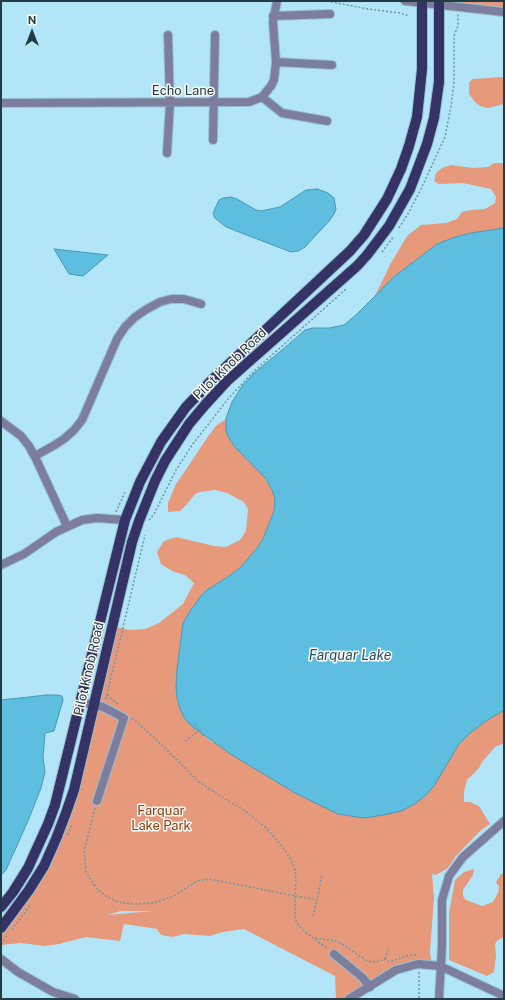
<!DOCTYPE html>
<html>
<head>
<meta charset="utf-8">
<style>
  body { margin:0 }
  #map { position:relative; width:505px; height:1000px; overflow:hidden; background:#b2e5f8; font-family:"Public Sans",sans-serif }
  canvas { display:block }
  .frame { position:absolute; inset:0; border:2px solid #213c45; pointer-events:none }
  .north { position:absolute; left:12px; top:12px; width:40px; height:40px; -webkit-text-stroke:3px #fdfdfd; paint-order:stroke; rotate:0deg; font-size:11px; font-weight:700; line-height:16px; text-align:center; color:#213c45 }
  .north::after { content:''; display:block; margin:auto; width:14px; height:18px; background:#213c45; clip-path:polygon(50% 0,100% 100%,50% 72%,0 100%) }
</style>
</head>
<body>
<div id="map">
<canvas width="505" height="1000"></canvas>
<div class="frame"></div>
<div class="north">N</div>
</div>
<script>
const g = document.querySelector('canvas').getContext('2d');
g.lineJoin = 'round';
function paint(path, color) { g.fillStyle = color; g.fill(path, 'evenodd'); }
const toPath = rows => new Path2D(rows.map(r => 'M' + r).join(''));
function trace(path, color, width, dash) { g.strokeStyle = color; g.lineWidth = width; g.lineCap = dash ? 'butt' : 'round'; g.setLineDash(dash || []); g.stroke(path); }
function write(font, color, halo, rows, align = 'center') {
  g.font = font + ' "Public Sans",sans-serif'; g.lineWidth = 3; g.setLineDash([]); g.textBaseline = 'middle'; g.strokeStyle = halo; g.fillStyle = color; for (const [text, x, y, turn = 0] of rows) {
    g.save(); g.translate(x, y); g.rotate((+turn || 0) * Math.PI / 180); g.textAlign = isNaN(turn) ? turn : align; if (halo) g.strokeText(text, 0, 0); g.fillText(text, 0, 0); g.restore();
  }
}
paint(toPath([
  [431,1,504,1,504,12],
  [504,77,504,104,488,108,480,106,475,102,469,94,469,83,472,79],
  [494,163,504,163,504,228,471,233,455,237,437,244,395,276,375,296,391,263,407,236,421,225,446,223,457,219,462,212,471,210,485,209,495,203,496,197,491,189,463,183,439,184,434,181,436,173,442,168,451,165,473,168,488,167],
  [226,419,226,424,230,440,235,447,264,477,272,490,275,499,274,511,263,539,248,561,237,570,205,592,183,623,179,653,177,699,180,709,185,719,194,728,212,742,439,753,504,699,504,745,502,744,495,747,482,762,479,768,467,780,464,792,464,802,470,802,479,806,490,824,480,831,456,856,448,868,436,875,432,874,434,897,430,952,432,965,396,970,349,999,336,999,335,976,244,929,223,932,210,936,184,934,173,937,161,935,157,929,124,924,120,941,86,937,59,944,45,946,21,943,1,945,1,928,56,839,113,626,129,630,145,629,159,623,183,604,194,583,185,575,172,571,161,564,157,552,164,541,176,537,214,546,226,547,240,540,246,531,248,509,244,502,227,493,215,490,200,492,195,494,187,504,180,511,168,512,168,503,176,484,185,471,209,435,217,425],
  [121,911,153,911,107,915],
  [474,869,473,875,463,890,463,896,466,900,482,906,493,902,498,893,499,887,496,882,501,874,504,873,504,937,497,941,495,944,496,956,494,972,487,976,449,960,449,913,455,880,464,872]
]), '#e69a7b');
const water = toPath([
  [317,189,328,193,334,198,336,209,334,214,330,220,305,247,298,251,291,252,226,227,215,218,213,213,219,200,223,198,231,197,237,199,256,210,261,211,280,207,306,190,317,189],
  [504,228,504,710,486,721,470,733,459,744,434,786,425,796,413,805,401,811,383,815,364,818,338,814,297,794,232,755,194,728,185,719,180,709,177,698,176,687,177,669,183,623,190,611,201,596,207,590,229,576,241,567,257,548,263,539,274,511,275,499,272,490,266,479,235,447,230,440,226,431,226,418,232,402,242,386,254,373,282,350,305,330,313,328,329,328,344,325,358,313,395,276,437,244,455,237,471,233,504,228],
  [54,249,108,255,83,276,69,274,54,249],
  [47,695,57,695,62,696,63,700,54,731,45,733,43,757,45,772,41,788,28,821,6,870,1,875,1,700,47,695]
]);
paint(water, '#5dbee0');
trace(water, '#4b97b2', 1);
const minor = toPath([
  [405,1,504,12],
  [273,16,330,14],
  [276,62,332,65],
  [262,97,282,113,327,121],
  [1,103,249,102,262,97,271,86,274,80,276,62,273,22,277,1],
  [213,140,215,35],
  [167,153,170,103,168,35],
  [1,421,21,436,29,446,36,459,67,526],
  [35,456,53,446,64,439,74,430,82,420,117,339,125,327,135,317,147,309,160,302,171,299,184,299,201,304],
  [1,565,24,554,56,532,82,520,97,518,125,520],
  [80,702,103,707,124,718,97,801],
  [334,954,363,978,370,987],
  [1,959,18,972,53,992,75,999],
  [349,999,396,970,418,964,440,966,504,996],
  [439,999,442,946,442,900,449,876,463,857,504,821]
]);
const major = toPath([
  [1,907,13,892,28,868,48,824,55,805,125,520,140,482,161,442,186,407,212,380,350,251,364,235,387,199,401,169,409,146,417,117,422,69,422,1],
  [1,928,29,890,44,866,56,839,66,813,74,790,132,542,139,521,155,481,165,461,189,424,205,405,227,381,357,266,367,255,389,226,410,189,427,144,434,118,439,82,439,1]
]);
trace(minor, '#95c3d4', 10);
trace(major, '#95c3d4', 12);
trace(toPath([
  [327,1,368,9,400,13,409,16],
  [399,228,409,212,421,189,445,137,451,106,454,83,454,36,458,26,458,14],
  [382,252,394,236],
  [116,512,125,492],
  [149,520,154,514,176,470,192,445,228,399,253,372,346,289],
  [107,695,119,705],
  [106,699,145,535],
  [132,718,163,746,198,781,225,799,244,810,265,827,280,844,290,858,295,869,296,881,295,896,295,919,299,926,308,934,328,949],
  [195,724,204,737],
  [185,741,200,730],
  [95,808,84,851,86,872,97,889,106,896,118,902,133,904,154,903,174,896,197,881,209,879,317,900,322,874],
  [68,835,72,824],
  [313,916,317,900],
  [12,930,31,904],
  [315,938,336,941,344,945,367,961,376,962,385,959,389,962,410,955,417,955,417,956],
  [1,944,8,934],
  [385,959,388,949],
  [419,972,419,999]
]), '#6f97a5', 1.5, [2, 2]);
trace(minor, '#7d7e9d', 8);
trace(major, '#353265', 10);
write('13px', '#213c45', '#fdfdfd', [
  ["Echo Lane",183,91],
  ["Pilot Knob Road",230,364,-44],
  ["Pilot Knob Road",89,669,-77]
]);
write('13px', '#923803', '#fdfdfd', [
  ["Farquar",161,811],
  ["Lake Park",161,826]
]);
write('italic 14px', '#26505f', '#fdfdfd', [
  ["Farquar Lake",350,656]
]);
</script>
</body>
</html>
